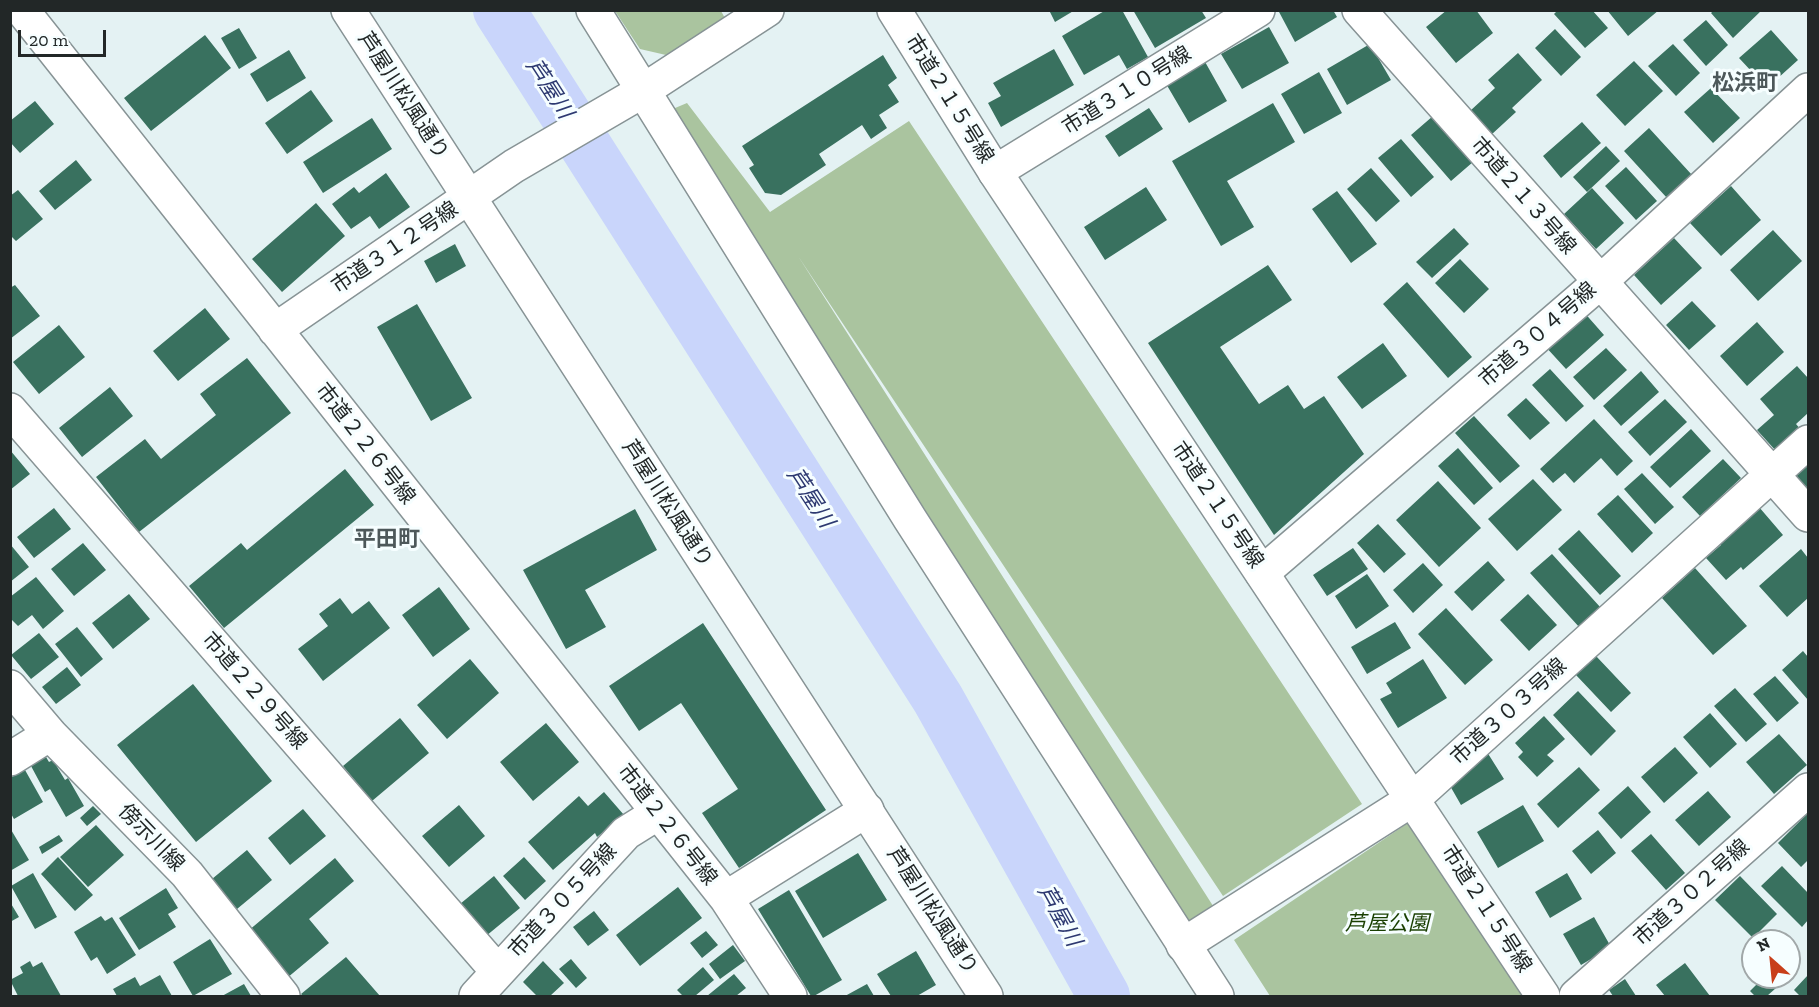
<!DOCTYPE html>
<html>
<head>
<meta charset="utf-8">
<style>
  body { margin:0 }
  #map { position:relative; width:1819px; height:1007px; overflow:hidden; background:#e4f2f3; font-family:"Zilla Slab",serif }
  canvas { display:block }
  .frame { position:absolute; inset:0; border:12px solid #222727; pointer-events:none }
  .north { position:absolute; left:1741px; top:929px; width:60px; height:60px; box-sizing:border-box; background:#f6feff; border:2px solid #a1a8a9; border-radius:50%; rotate:333deg; font-size:16px; font-weight:700; line-height:24px; text-align:center; color:#222727 }
  .north::after { content:''; display:block; margin:auto; width:21px; height:27px; background:#c83f1a; clip-path:polygon(50% 0,100% 100%,50% 72%,0 100%) }
  .scale { position:absolute; left:18px; top:30px; width:88px; height:27px; box-sizing:border-box; border:3px solid #222727; border-top:0; padding-left:8px; font-size:18px; line-height:21px; white-space:nowrap; color:#222727; -webkit-text-stroke:4px #f6feff; paint-order:stroke }
</style>
</head>
<body>
<div id="map">
<canvas width="1819" height="1007"></canvas>
<div class="frame"></div>
<div class="north">N</div>
<div class="scale">20 m</div>
</div>
<script>
const g = document.querySelector('canvas').getContext('2d');
g.lineJoin = 'round';
function paint(path, color) { g.fillStyle = color; g.fill(path, 'evenodd'); }
const toPath = rows => new Path2D(rows.map(r => 'M' + r).join(''));
function trace(path, color, width, dash) { g.strokeStyle = color; g.lineWidth = width; g.lineCap = dash ? 'butt' : 'round'; g.setLineDash(dash || []); g.stroke(path); }
function write(font, color, halo, rows, align = 'center') {
  g.font = font + ' "Zilla Slab","Noto Sans JP",serif'; g.lineWidth = 6; g.setLineDash([]); g.textBaseline = 'middle'; g.strokeStyle = halo; g.fillStyle = color; for (const [text, x, y, turn = 0] of rows) {
    g.save(); g.translate(x, y); g.rotate((+turn || 0) * Math.PI / 180); g.textAlign = isNaN(turn) ? turn : align; if (halo) g.strokeText(text, 0, 0); g.fillText(text, 0, 0); g.restore();
  }
}
paint(toPath([
  [615,11,721,11,726,20,666,55,640,49],
  [687,103,770,212,909,121,1362,804,1223,896,798,256,1215,909,1187,927,668,111],
  [1408,823,1524,996,1270,996,1234,940]
]), '#aac49f');
trace(toPath([
  [499,10,938,699,1104,996]
]), '#c9d5fb', 52);
paint(toPath([
  [1049,10,1075,10,1055,22],
  [1106,10,1122,10,1148,57,1127,69,1119,55,1084,75,1062,36],
  [1133,10,1201,10,1206,18,1155,48],
  [1278,10,1333,10,1337,17,1295,42],
  [1447,10,1476,10,1493,33,1456,63,1426,27],
  [1558,10,1592,10,1608,28,1585,48,1554,14],
  [1607,10,1659,10,1628,36],
  [1714,10,1762,10,1733,38,1711,13],
  [1706,20,1728,45,1706,66,1683,40],
  [1269,27,1289,63,1242,89,1221,54],
  [239,28,257,58,239,69,221,38],
  [1555,29,1581,57,1561,76,1535,48],
  [1771,30,1798,60,1767,88,1739,58],
  [205,35,231,68,151,131,124,98],
  [1370,44,1391,80,1347,105,1327,69],
  [1673,44,1700,73,1676,96,1648,66],
  [1054,49,1074,85,1001,127,988,103,1001,96,993,83],
  [289,50,306,78,267,102,250,74],
  [1518,53,1542,80,1512,108,1516,112,1491,135,1470,111,1495,88,1488,80],
  [883,55,897,78,888,85,899,102,879,115,887,128,871,139,862,125,819,154,826,165,781,195,765,193,749,168,754,165,742,146],
  [1204,60,1227,101,1189,123,1165,82],
  [1634,61,1663,91,1625,126,1596,95],
  [1319,72,1342,113,1304,134,1281,94],
  [1711,88,1740,118,1713,143,1684,112],
  [311,90,333,121,287,154,265,123],
  [35,101,54,124,20,153,10,142,10,121],
  [1273,103,1295,142,1227,181,1254,227,1221,246,1172,161],
  [1149,108,1163,129,1119,157,1105,136],
  [1433,116,1473,162,1451,181,1411,135],
  [372,118,392,149,323,193,303,162],
  [1582,122,1601,143,1561,178,1543,156],
  [1649,128,1692,175,1667,198,1624,151],
  [1401,139,1434,177,1411,197,1378,158],
  [1606,146,1620,161,1587,192,1573,177],
  [76,160,92,180,55,210,39,191],
  [1626,167,1657,201,1636,220,1605,186],
  [1371,168,1400,201,1376,222,1347,189],
  [386,173,410,207,379,229,370,216,351,229,332,204,354,187,359,193],
  [1731,186,1761,220,1721,256,1690,223],
  [1146,187,1167,220,1105,260,1084,227],
  [1592,188,1624,223,1596,249,1564,214],
  [18,190,43,219,16,241,10,235,10,196],
  [1337,191,1377,244,1351,263,1312,209],
  [316,203,345,236,282,292,252,259],
  [1454,228,1469,244,1432,278,1416,262],
  [1773,230,1802,261,1758,301,1730,270],
  [1674,238,1702,268,1661,305,1634,275],
  [455,244,466,266,436,283,424,261],
  [1460,259,1489,289,1464,313,1435,283],
  [1268,265,1292,300,1220,347,1259,404,1288,385,1304,409,1324,396,1364,454,1274,535,1148,343],
  [1407,282,1472,357,1448,378,1383,304],
  [15,285,40,316,10,339,10,288],
  [1692,301,1716,326,1689,350,1666,325],
  [417,304,472,398,431,421,377,327],
  [205,308,230,339,178,381,153,351],
  [1582,310,1604,335,1566,369,1544,345],
  [1757,322,1784,352,1747,386,1720,356],
  [59,325,85,357,39,394,13,362],
  [1383,343,1407,376,1362,409,1337,377],
  [1606,348,1627,370,1594,400,1573,377],
  [247,358,291,413,139,532,96,477,145,439,161,459,216,415,200,394],
  [1797,366,1808,378,1808,413,1796,424,1801,430,1776,451,1757,430,1774,415,1760,399],
  [1550,369,1584,406,1566,422,1532,385],
  [1641,371,1659,392,1621,426,1603,406],
  [110,387,133,416,82,457,59,428],
  [1526,398,1550,423,1530,440,1507,415],
  [1665,399,1687,422,1650,456,1628,432],
  [1474,416,1520,466,1500,483,1455,433],
  [1594,419,1633,461,1617,476,1601,458,1574,483,1565,473,1553,483,1540,469],
  [1691,429,1711,451,1670,488,1650,467],
  [1458,448,1493,488,1474,505,1438,466],
  [10,450,30,474,10,490],
  [1723,459,1741,478,1700,516,1682,497],
  [1808,460,1808,491,1793,474],
  [345,469,374,505,224,628,189,586,241,543,247,550],
  [1642,473,1674,507,1655,524,1624,489],
  [1533,479,1562,510,1517,551,1488,519],
  [1438,481,1481,528,1439,567,1396,520],
  [1618,495,1653,533,1632,553,1597,514],
  [1759,507,1783,535,1743,570,1741,567,1726,580,1706,558,1721,545,1719,542],
  [54,508,71,529,34,558,17,537],
  [635,509,657,550,585,590,606,627,566,649,523,570],
  [1378,524,1406,554,1384,573,1357,543],
  [1579,530,1621,576,1600,595,1558,549],
  [83,543,106,570,74,596,51,569],
  [10,544,29,567,10,582],
  [1353,548,1368,569,1327,596,1313,575],
  [1801,549,1808,558,1808,598,1787,617,1759,586],
  [1552,554,1601,608,1580,628,1530,573],
  [1488,561,1505,580,1472,611,1454,592],
  [1423,563,1443,585,1413,613,1393,590],
  [1695,568,1747,626,1713,655,1662,598],
  [1367,574,1389,606,1356,629,1335,596],
  [36,577,64,611,43,629,32,615,18,626,10,618,10,597],
  [439,587,470,629,433,657,402,615],
  [129,594,150,619,113,649,92,623],
  [1528,594,1557,625,1529,651,1500,620],
  [340,598,352,614,369,601,390,628,323,681,298,649,328,626,319,614],
  [1446,608,1493,660,1465,685,1418,634],
  [1395,622,1411,648,1367,674,1351,647],
  [703,623,826,810,739,868,702,813,738,789,681,703,639,731,609,686],
  [77,627,103,659,81,677,55,644],
  [39,633,59,657,31,679,11,655],
  [1803,651,1808,657,1808,700,1782,670],
  [1596,656,1631,693,1611,712,1576,675],
  [470,659,499,693,447,739,417,705],
  [1423,659,1447,698,1398,728,1380,699,1392,693,1386,683],
  [67,667,81,685,56,704,42,687],
  [1775,676,1799,703,1777,722,1753,694],
  [193,684,272,781,196,842,117,745],
  [1735,688,1767,724,1746,742,1714,706],
  [1578,691,1616,731,1591,756,1553,715],
  [1710,713,1737,744,1710,768,1683,737],
  [1544,716,1565,739,1547,755,1554,761,1537,777,1518,757,1523,752,1515,743],
  [400,718,429,753,372,801,343,766],
  [546,723,579,762,533,801,500,762],
  [1779,734,1807,765,1774,794,1746,762],
  [1675,747,1698,773,1664,803,1641,777],
  [1487,752,1504,779,1461,805,1445,777],
  [46,757,49,762,53,760,65,780,68,778,84,806,66,817,50,789,45,792,31,766],
  [1579,767,1600,790,1558,828,1537,804],
  [25,770,43,802,14,819,10,812,10,778],
  [1628,786,1651,812,1621,839,1598,813],
  [1708,791,1731,817,1699,846,1675,820],
  [604,792,624,815,597,837,595,833,553,870,528,842,579,796,588,806],
  [459,805,485,836,449,867,422,836],
  [1523,805,1544,841,1498,868,1477,832],
  [93,806,101,814,87,826,80,818],
  [303,809,326,836,290,865,268,838],
  [1808,813,1808,860,1801,867,1778,843],
  [96,825,124,855,88,887,60,857],
  [10,828,29,860,10,871],
  [1598,830,1616,853,1591,874,1572,851],
  [1651,834,1685,873,1666,890,1631,851],
  [59,835,63,841,42,854,39,847],
  [247,850,272,880,237,909,212,879],
  [858,853,887,900,823,938,795,891],
  [58,857,93,895,75,911,41,874],
  [524,857,546,881,525,900,503,876],
  [335,858,354,881,309,919,329,943,287,978,248,931],
  [1782,866,1808,893,1808,920,1802,927,1761,886],
  [33,873,57,917,35,929,11,886],
  [1567,873,1582,899,1550,918,1535,892],
  [494,876,520,908,486,936,460,904],
  [1740,876,1777,914,1753,938,1715,900],
  [678,887,702,918,640,966,616,935],
  [166,888,178,908,168,914,176,927,139,950,119,918],
  [789,890,842,980,814,996,811,996,758,909],
  [10,902,19,917,10,922],
  [594,911,609,930,588,946,573,927],
  [101,916,105,921,112,917,136,955,107,974,97,957,91,961,74,932],
  [1594,917,1611,947,1581,965,1563,934],
  [706,931,718,945,702,958,690,943],
  [210,939,232,974,193,996,173,962],
  [733,945,745,961,720,979,709,964],
  [916,951,936,985,917,996,891,996,877,974],
  [346,957,380,996,303,996,301,994],
  [571,959,587,978,576,988,559,969],
  [30,961,33,967,42,962,61,996,18,996,10,980,23,973,20,967],
  [543,961,564,983,550,996,537,996,523,982],
  [1685,963,1710,996,1665,996,1656,985],
  [703,967,714,980,695,996,683,996,677,990],
  [734,974,746,988,736,996,707,996],
  [160,975,172,996,117,996,113,989,135,977,140,986],
  [1808,975,1808,996,1800,996,1794,990],
  [1764,977,1776,988,1767,996,1755,996,1750,991],
  [1625,979,1636,996,1613,996,1609,990],
  [244,984,251,996,222,996],
  [867,984,874,996,845,996]
]), '#39715f');
const street = toPath([
  [22,10,726,898,790,996],
  [1359,10,1808,515],
  [995,172,1258,10],
  [275,330,514,166,641,92,767,10],
  [10,410,498,972],
  [1262,573,1599,283,1808,90],
  [10,687,50,734,187,874,283,996],
  [10,759,50,734],
  [726,898,867,810],
  [1183,945,1413,799,1808,442],
  [476,996,626,833,658,813],
  [1576,996,1808,790]
]);
const secondary = toPath([
  [348,10,986,996],
  [593,10,910,519,1217,996],
  [894,10,995,172,1543,996]
]);
trace(street, '#879395', 36);
trace(secondary, '#879395', 36);
trace(street, '#fff', 33);
trace(secondary, '#fff', 33);
write('21px', '#222727', '#f6feff', [
  ["市道３１０号線",1127,91,-32],
  ["芦屋川松風通り",403,96,57],
  ["市道２１５号線",949,99,58],
  ["市道２１３号線",1523,196,49],
  ["市道３１２号線",395,248,-34],
  ["市道３０４号線",1538,335,-41],
  ["市道２２６号線",365,444,52],
  ["芦屋川松風通り",667,504,57],
  ["市道２１５号線",1217,505,56],
  ["市道２２９号線",254,691,49],
  ["市道３０３号線",1509,712,-42],
  ["市道２２６号線",667,825,52],
  ["傍示川線",151,838,46],
  ["市道３０２号線",1692,893,-42],
  ["市道３０５号線",563,901,-47],
  ["市道２１５号線",1486,909,57],
  ["芦屋川松風通り",932,911,57]
]);
write('italic 21px', '#193f01', '#f6feff', [
  ["芦屋公園",1387,924]
]);
write('bold 22px', '#4d585a', '#f6feff', [
  ["松浜町",1745,84],
  ["平田町",387,540]
]);
write('italic 22px', '#2d3971', '#f6feff', [
  ["芦屋川",549,89,57],
  ["芦屋川",810,498,57],
  ["芦屋川",1059,916,61]
]);
</script>
</body>
</html>
